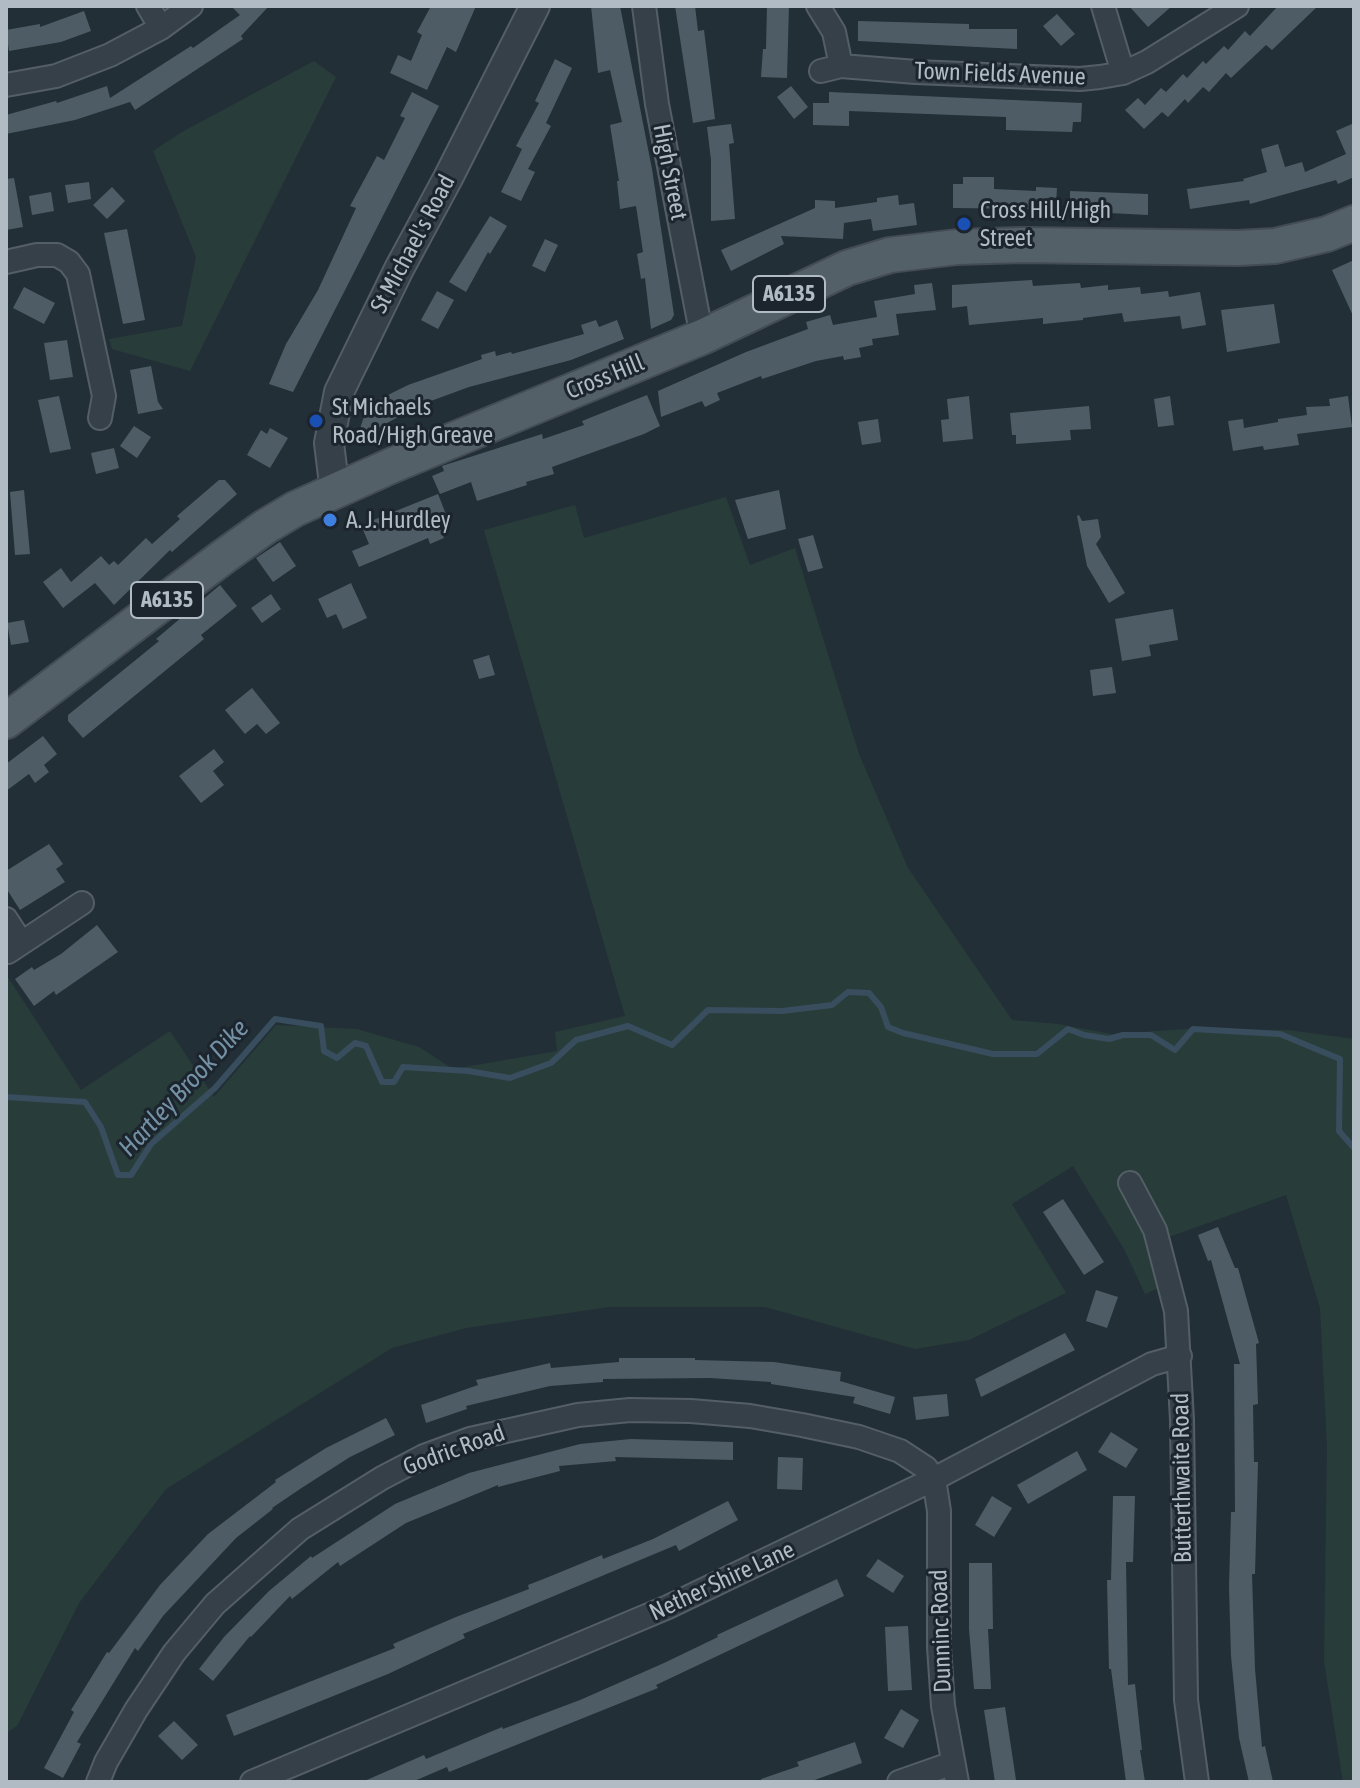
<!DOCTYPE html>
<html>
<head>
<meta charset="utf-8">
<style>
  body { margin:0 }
  #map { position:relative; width:1360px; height:1788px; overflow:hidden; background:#232f37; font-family:"Asap Condensed",sans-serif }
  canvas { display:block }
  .frame { position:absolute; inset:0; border:8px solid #b1bbc4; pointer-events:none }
</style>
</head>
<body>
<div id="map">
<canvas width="1360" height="1788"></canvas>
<div class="frame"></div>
</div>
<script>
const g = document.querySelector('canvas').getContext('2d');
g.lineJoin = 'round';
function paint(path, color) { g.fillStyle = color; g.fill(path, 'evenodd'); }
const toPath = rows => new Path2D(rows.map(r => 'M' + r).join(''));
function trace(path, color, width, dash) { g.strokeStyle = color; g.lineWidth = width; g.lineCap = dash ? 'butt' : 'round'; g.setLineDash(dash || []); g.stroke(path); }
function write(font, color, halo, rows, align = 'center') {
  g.font = font + ' "Asap Condensed",sans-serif'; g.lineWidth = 6; g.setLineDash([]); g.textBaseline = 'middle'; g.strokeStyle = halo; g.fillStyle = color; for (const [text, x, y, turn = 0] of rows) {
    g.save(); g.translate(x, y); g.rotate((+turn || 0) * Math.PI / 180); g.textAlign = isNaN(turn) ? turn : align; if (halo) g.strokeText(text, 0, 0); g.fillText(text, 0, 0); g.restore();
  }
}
paint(toPath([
  [314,61,336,77,190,371,112,349,109,339,182,326,196,257,153,151,182,132],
  [726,497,750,565,795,548,859,754,908,868,1012,1020,1058,1024,1111,1034,1187,1029,1288,1030,1354,1039,1354,1782,1343,1782,1324,1661,1327,1447,1320,1308,1286,1195,1152,1243,1159,1288,1145,1294,1124,1249,1073,1166,1012,1204,1066,1293,969,1340,915,1349,765,1307,609,1307,466,1328,392,1348,166,1489,79,1603,17,1726,6,1733,6,974,81,1090,170,1031,214,1097,276,1025,357,1029,419,1047,453,1069,557,1051,555,1032,625,1016,484,530,575,505,584,538]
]), '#283d3a');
trace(toPath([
  [6,1097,85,1102,101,1127,118,1175,131,1175,151,1144,215,1088,275,1019,321,1026,324,1051,337,1058,355,1043,366,1046,382,1082,394,1082,403,1067,468,1071,510,1078,551,1063,576,1040,628,1026,672,1045,708,1010,782,1011,832,1005,848,992,869,993,881,1007,888,1027,903,1033,993,1054,1037,1054,1068,1029,1084,1035,1109,1039,1123,1035,1151,1035,1175,1050,1193,1029,1280,1034,1340,1059,1339,1131,1354,1148]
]), '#384d5d', 6);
paint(toPath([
  [231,6,269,6,241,36,243,39,135,110,130,102,75,120,6,134,6,115,56,101,57,103,107,86,110,98,191,46,193,48,240,15],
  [431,6,476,6,456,52,447,47,427,90,390,73,398,55,411,61,422,35,417,32],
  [591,6,620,6,652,169,674,315,671,320,651,329,645,278,641,279,637,254,643,252,636,206,620,209,617,181,619,181,610,125,622,122,610,70,598,73],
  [675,6,695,6,698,31,704,30,715,119,693,123],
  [767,6,789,6,787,78,761,77,763,49,766,49],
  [1129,6,1172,6,1148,27],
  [1278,6,1318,6,1272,50,1266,45,1231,78,1226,73,1209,92,1203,87,1188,103,1185,99,1168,117,1162,112,1144,129,1125,110,1138,98,1145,105,1161,88,1166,92,1183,74,1187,78,1203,61,1206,64,1224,46,1228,50,1245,31,1250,36],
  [84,11,91,31,61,42,9,51,6,30,40,24,40,27],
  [1057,14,1075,34,1061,46,1043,26],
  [858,21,969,24,969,29,1017,29,1017,49,858,41],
  [555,59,572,68,546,123,551,126,528,169,535,172,521,201,501,192,522,149,516,146,539,103,535,101],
  [791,86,808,107,794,119,777,97],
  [412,92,439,106,293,392,269,384,286,344,318,290,356,208,350,206,377,156,384,160,405,118,400,116],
  [829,92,1082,103,1081,122,1073,122,1072,132,1006,130,1006,117,849,111,849,126,813,125,813,103,829,103],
  [1354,123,1354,177,1338,184,1336,180,1250,204,1249,200,1190,209,1187,189,1244,181,1243,179,1267,172,1261,149,1278,144,1285,167,1302,162,1305,172,1346,154,1336,131],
  [731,124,734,143,729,144,735,219,711,221,711,160,707,127],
  [963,177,994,177,994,189,1036,191,1036,187,1057,188,1056,204,1035,204,1035,209,953,208,953,184,963,184],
  [14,178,23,227,6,230,6,179],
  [89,182,91,199,68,203,65,185],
  [112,187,125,201,107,219,93,205],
  [1070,191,1148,194,1148,215,1070,211],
  [51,192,54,211,32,215,29,196],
  [898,195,899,205,914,203,917,225,873,231,871,219,844,223,843,239,781,236,784,244,731,271,721,250,815,208,815,200,835,201,835,208,877,202,877,198],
  [490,216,507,226,490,254,488,252,466,292,449,282],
  [127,229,145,320,123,324,104,233],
  [545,239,558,245,545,272,532,266],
  [1354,260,1354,318,1332,270],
  [1032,280,1033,286,1080,283,1081,288,1108,285,1108,290,1140,287,1141,294,1168,291,1169,297,1200,292,1206,325,1182,329,1180,316,1124,322,1122,313,1083,318,1083,320,1043,324,1043,318,969,325,967,306,952,308,952,285],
  [932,283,936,310,896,314,899,335,872,339,873,345,859,348,861,357,844,360,843,356,816,361,762,379,761,376,717,393,720,400,705,407,702,401,661,417,658,391,746,352,808,329,806,322,830,315,833,325,877,317,874,301,915,294,914,285],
  [24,287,55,303,44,324,13,308],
  [437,291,454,300,438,329,421,320],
  [1274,304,1280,343,1227,352,1221,310],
  [596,320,599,327,617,320,624,339,571,360,469,387,420,405,356,440,368,405,408,385,482,359,481,355,495,351,496,356,511,352,512,354,584,334,581,325],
  [67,340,73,377,50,380,44,343],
  [151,366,158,402,163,409,138,414,130,370],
  [647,395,660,426,644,434,552,467,554,474,526,482,527,485,477,501,471,482,440,494,432,476,444,471,442,466,542,434,543,439,584,425,582,421],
  [59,396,71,449,50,453,38,400],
  [969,396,973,439,943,442,941,420,949,419,947,399],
  [1170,396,1174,425,1158,427,1154,399],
  [1348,396,1352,427,1297,434,1299,445,1264,450,1263,446,1233,451,1228,421,1243,419,1244,428,1278,422,1278,419,1307,415,1306,407,1330,406,1329,399],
  [1089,406,1091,429,1070,430,1071,440,1016,444,1016,435,1012,435,1010,413],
  [878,419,881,442,862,445,858,422],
  [134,426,151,437,137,458,120,446],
  [270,428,288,438,270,468,247,455,261,430,267,434],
  [114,448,119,468,96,474,91,453],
  [219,480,225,480,237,494,172,552,170,550,114,605,95,583,63,608,43,582,61,568,71,582,101,556,109,565,114,561,118,565,146,538,152,544,180,519,177,516],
  [24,490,30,554,15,555,10,492],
  [779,490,786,529,748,539,735,500],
  [438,494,447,517,437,521,444,538,430,544,428,538,359,567,352,551,369,544,361,525],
  [1079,515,1082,521,1098,519,1101,537,1096,544,1125,593,1109,603,1087,566,1077,516],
  [813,535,823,568,808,572,798,539],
  [280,542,296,566,273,582,256,558],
  [351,583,367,618,343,629,336,614,327,618,318,599],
  [220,585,237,606,201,635,204,639,83,738,68,721,68,715,159,641,156,639],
  [271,594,281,609,262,623,251,608],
  [1173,609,1178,640,1149,645,1151,656,1122,661,1115,619],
  [24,620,29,642,11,645,7,623],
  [489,655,495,675,479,679,473,660],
  [1112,667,1116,693,1093,696,1090,670],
  [252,688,280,723,266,734,257,724,245,734,225,710],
  [43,736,57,754,44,765,49,772,35,783,29,774,6,791,6,764],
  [214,749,224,762,213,771,224,785,201,803,179,776],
  [49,844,63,864,56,869,65,882,20,910,6,888,6,871],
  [97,925,118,952,56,995,54,991,34,1006,15,979,32,967,34,970,61,954],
  [1063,1199,1104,1262,1084,1275,1043,1212],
  [1218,1227,1235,1268,1238,1268,1259,1343,1256,1344,1258,1404,1253,1405,1254,1462,1258,1462,1255,1574,1252,1574,1255,1669,1262,1747,1265,1746,1273,1782,1249,1782,1239,1738,1231,1656,1229,1588,1231,1512,1235,1512,1234,1364,1240,1364,1211,1260,1208,1261,1198,1235],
  [1096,1290,1118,1297,1107,1328,1086,1321],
  [1065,1333,1075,1350,981,1397,975,1379],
  [619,1358,695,1358,695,1360,774,1362,841,1372,840,1381,895,1397,890,1414,853,1403,855,1397,771,1384,771,1382,710,1378,603,1379,603,1382,550,1386,466,1406,467,1409,426,1423,421,1405,478,1385,476,1380,550,1363,551,1368,619,1362],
  [947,1394,949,1416,916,1420,913,1397],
  [386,1418,395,1435,350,1457,300,1489,272,1508,273,1509,236,1538,163,1616,138,1651,135,1648,77,1742,81,1744,63,1778,44,1768,74,1712,71,1710,107,1652,109,1653,160,1585,208,1534,276,1482,275,1480,326,1448],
  [1111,1432,1138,1449,1126,1468,1098,1452],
  [631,1439,733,1442,733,1460,615,1457,616,1461,559,1466,560,1471,498,1487,498,1485,406,1523,340,1566,338,1562,292,1599,290,1596,251,1637,250,1636,213,1681,199,1669,224,1637,269,1591,311,1556,312,1558,395,1504,469,1473,580,1444],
  [1077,1451,1087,1470,1028,1504,1017,1485],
  [778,1457,803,1458,802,1490,777,1489],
  [992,1496,1012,1508,994,1537,975,1525],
  [1113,1496,1135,1496,1133,1562,1126,1562,1128,1685,1135,1684,1142,1750,1140,1750,1145,1782,1126,1782,1111,1669,1109,1669,1107,1580,1111,1580],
  [728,1501,738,1520,679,1551,676,1545,463,1634,465,1638,388,1674,234,1736,226,1715,395,1648,393,1644,456,1617,529,1589,528,1585,546,1578,602,1555,603,1559,653,1539],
  [878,1559,904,1576,893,1593,866,1576],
  [969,1563,992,1563,993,1629,988,1629,991,1689,974,1689,969,1629],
  [837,1579,844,1596,656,1685,658,1688,449,1772,447,1767,412,1782,362,1782,424,1755,426,1759,502,1727,503,1729,580,1700,664,1663,718,1637,717,1635],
  [908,1626,912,1690,888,1691,885,1627],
  [1005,1707,1016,1780,995,1782,984,1710],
  [901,1709,919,1720,903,1748,884,1738],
  [174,1721,198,1745,182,1760,158,1736],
  [855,1742,862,1763,809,1782,762,1782,761,1779,799,1766,797,1762]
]), '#4e5c66');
const minor = toPath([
  [148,6,161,28],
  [644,6,657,104,702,337],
  [818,6,834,32,841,66],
  [1103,6,1123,73],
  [821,71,841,66,916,72,1080,79,1100,77,1123,73,1147,62,1237,6],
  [6,85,56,76,110,55,161,28,191,6],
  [6,262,37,255,57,255,69,262,78,274,104,396,100,418],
  [6,919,21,942],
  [8,952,82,903],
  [1130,1183,1155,1230,1176,1311,1182,1420,1186,1700,1197,1782],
  [98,1782,106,1762,136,1710,174,1653,215,1604,300,1529,382,1478,424,1456,470,1439,578,1415,630,1410,691,1411,750,1416,802,1425,859,1437,900,1451,926,1468,934,1479,939,1511,939,1647,943,1706,957,1782],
  [252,1782,668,1607,934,1479,1152,1364,1180,1356],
  [899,1782,953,1763]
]);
const tertiary = toPath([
  [335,492,329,443,339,392,399,269,448,178,535,6]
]);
const primary = toPath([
  [6,721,223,557,265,527,295,509,393,465,702,337,847,268,890,255,957,247,1022,245,1238,248,1275,246,1327,234,1354,223]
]);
trace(minor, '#545e66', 26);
trace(tertiary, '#545e66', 32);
trace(primary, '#434c54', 38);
trace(minor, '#364048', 22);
trace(tertiary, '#364048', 28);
trace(primary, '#546068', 34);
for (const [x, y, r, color] of [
  [964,224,8,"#1a4fb4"],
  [316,421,8,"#1a4fb4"],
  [330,520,8,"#3f7fe0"]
]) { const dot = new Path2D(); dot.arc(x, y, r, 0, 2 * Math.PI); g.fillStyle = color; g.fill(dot); trace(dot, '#1c252d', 3); }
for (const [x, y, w] of [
  [789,294,72],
  [167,600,72]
]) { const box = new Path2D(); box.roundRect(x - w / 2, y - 18, w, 36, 6); g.fillStyle = '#1c252d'; g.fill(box); trace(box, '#b1bbc4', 2); }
write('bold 22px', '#b1bbc4', null, [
  ["A6135",789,294],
  ["A6135",167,600]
]);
write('24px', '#b1bbc4', '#1c252d', [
  ["Town Fields Avenue",1000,74,2],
  ["High Street",670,172,79],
  ["St Michael's Road",413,244,-62],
  ["Cross Hill",605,377,-22],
  ["Godric Road",454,1450,-20],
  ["Butterthwaite Road",1182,1478,-91],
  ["Nether Shire Lane",722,1581,-25],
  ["Dunninc Road",941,1631,-92]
]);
write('24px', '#b1bbc4', '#1c252d', [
  ["Cross Hill/High",980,210],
  ["Street",980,238],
  ["St Michaels",332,407],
  ["Road/High Greave",332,435],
  ["A. J. Hurdley",346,520]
], 'left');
write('italic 26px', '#7491a6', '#1c252d', [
  ["Hartley Brook Dike",184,1088,-47]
]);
</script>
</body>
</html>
